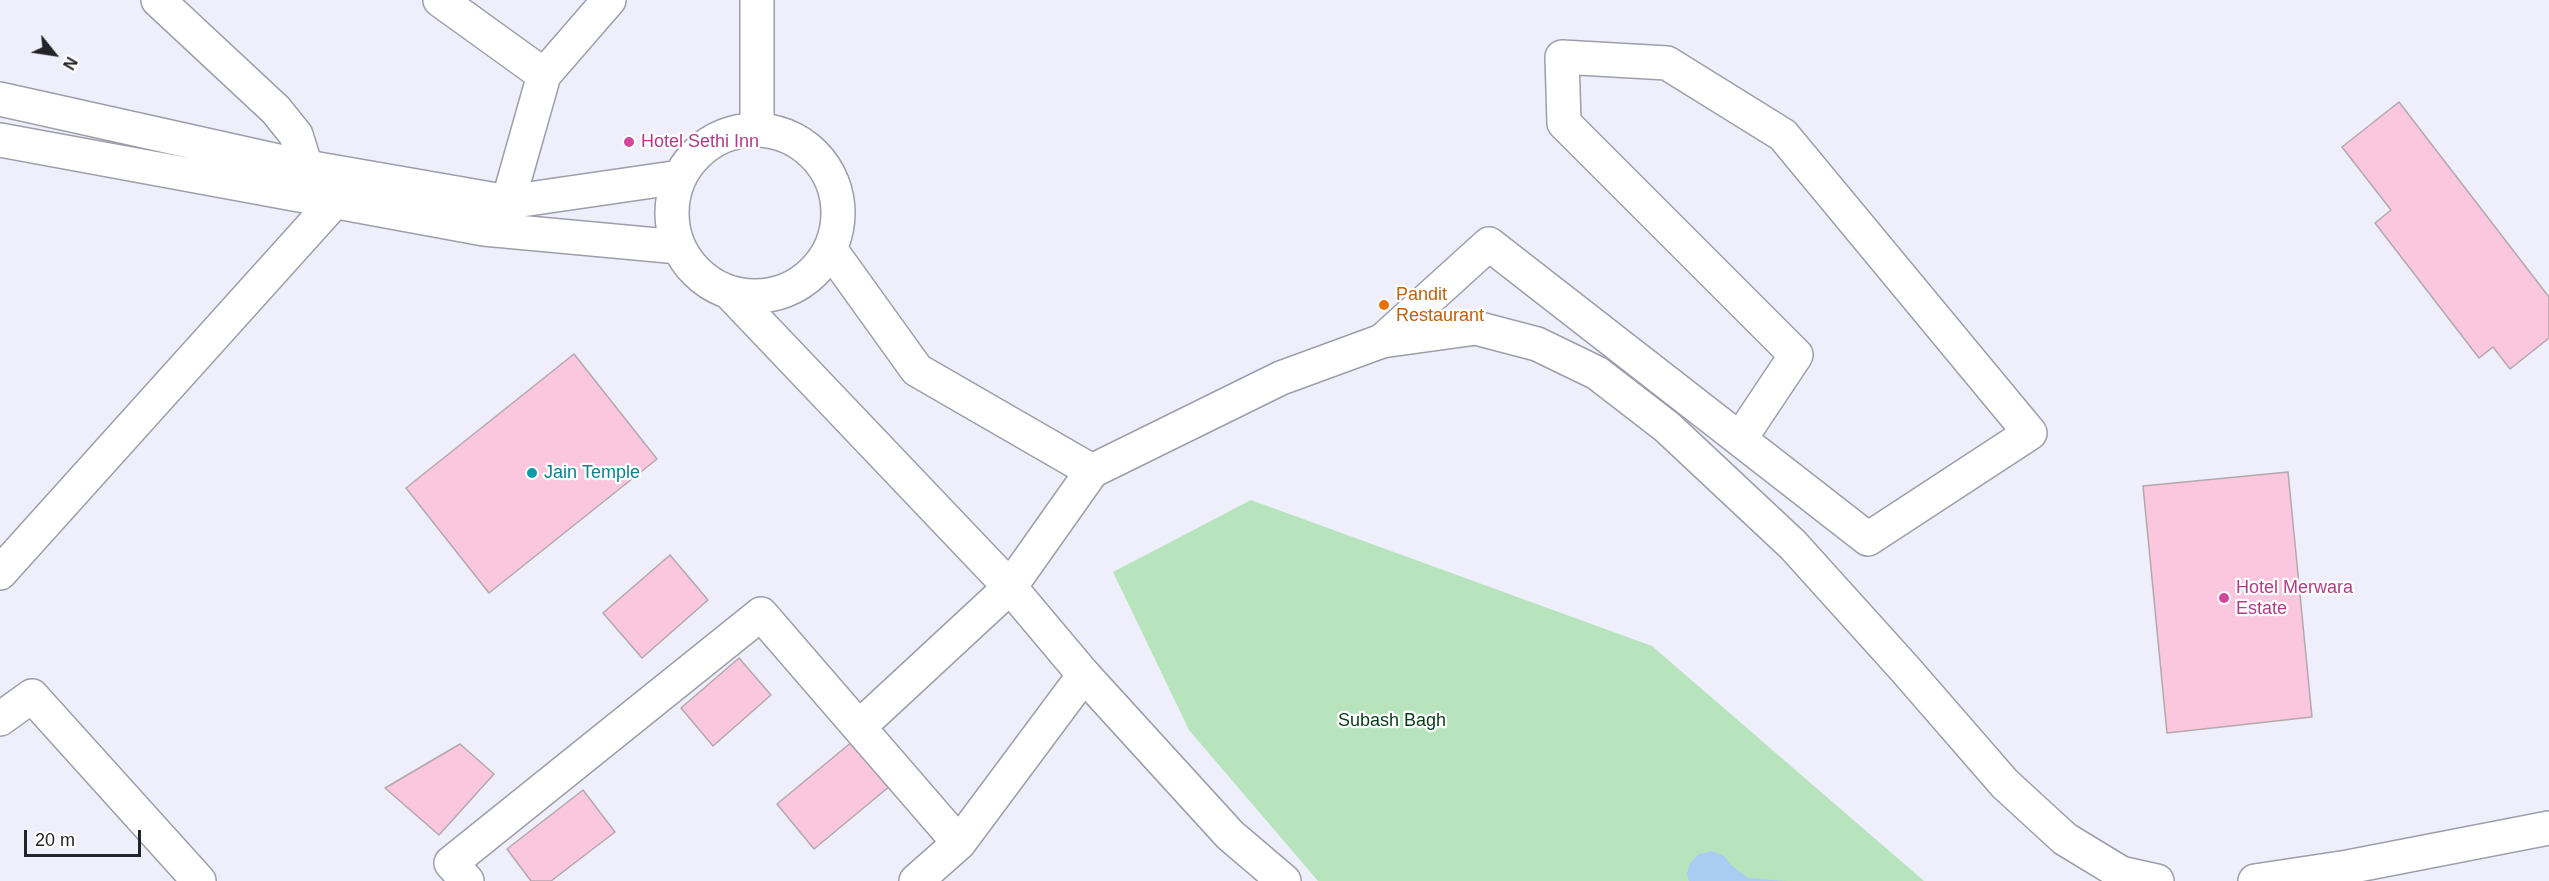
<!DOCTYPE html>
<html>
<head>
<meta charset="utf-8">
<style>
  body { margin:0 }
  #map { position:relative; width:2549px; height:881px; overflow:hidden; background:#eeeffb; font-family:Helvetica,sans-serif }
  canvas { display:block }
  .north { position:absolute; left:24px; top:24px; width:60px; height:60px; -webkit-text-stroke:4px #fff; paint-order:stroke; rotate:120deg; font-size:16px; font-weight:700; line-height:24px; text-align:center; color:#232328 }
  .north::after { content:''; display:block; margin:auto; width:21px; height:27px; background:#232328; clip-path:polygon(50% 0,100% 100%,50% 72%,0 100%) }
  .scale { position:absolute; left:24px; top:830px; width:117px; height:27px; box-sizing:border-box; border:3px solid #232328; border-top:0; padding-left:8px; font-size:18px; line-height:21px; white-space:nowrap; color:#232328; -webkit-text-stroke:4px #fff; paint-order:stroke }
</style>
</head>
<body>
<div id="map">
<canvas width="2549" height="881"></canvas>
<div class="north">N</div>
<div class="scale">20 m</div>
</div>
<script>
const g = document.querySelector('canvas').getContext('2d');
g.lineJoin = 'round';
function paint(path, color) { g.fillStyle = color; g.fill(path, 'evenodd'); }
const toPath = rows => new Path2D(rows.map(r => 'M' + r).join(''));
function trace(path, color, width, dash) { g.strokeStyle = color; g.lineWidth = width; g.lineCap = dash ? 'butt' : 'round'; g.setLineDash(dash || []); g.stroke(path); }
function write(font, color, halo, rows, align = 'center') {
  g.font = font + ' Helvetica,sans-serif'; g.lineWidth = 4.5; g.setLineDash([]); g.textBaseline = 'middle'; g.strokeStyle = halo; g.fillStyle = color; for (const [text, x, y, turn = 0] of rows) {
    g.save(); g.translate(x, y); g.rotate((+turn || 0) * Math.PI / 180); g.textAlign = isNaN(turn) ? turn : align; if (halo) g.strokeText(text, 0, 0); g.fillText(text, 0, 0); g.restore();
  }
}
paint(toPath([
  [1251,500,1652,646,1924,881,1318,881,1189,730,1113,572]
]), '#b7e4bd');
paint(toPath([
  [1712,851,1724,856,1732,866,1748,878,1786,881,1689,881,1687,873,1690,863,1699,854]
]), '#a9ccf3');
const building = toPath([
  [2399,102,2549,297,2549,338,2510,369,2493,347,2479,358,2375,223,2391,210,2342,147,2399,102],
  [574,354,657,459,489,593,406,488,574,354],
  [2288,472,2312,717,2167,733,2143,486,2288,472],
  [670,555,708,600,642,658,603,613,670,555],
  [739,658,771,695,713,746,681,708,739,658],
  [853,741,890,786,814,849,777,804,853,741],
  [460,744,494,774,439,835,385,788,460,744],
  [583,790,615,832,551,881,531,881,507,849,583,790]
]);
paint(building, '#fac7df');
trace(building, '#b4a8ad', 1.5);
const minor = toPath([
  [158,0,276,110,296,135,306,167],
  [440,0,544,75],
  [508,202,544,75,609,0],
  [1382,341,1489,244,1868,539,2030,433,1783,135,1667,63,1562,57,1564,123,1796,355,1740,439],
  [0,573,334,202],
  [0,719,32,696,199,881],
  [859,727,1010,587],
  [467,881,451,863,761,614,959,843],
  [916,881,959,843,1084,675]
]);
const tertiary = toPath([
  [757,0,757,129],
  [1010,587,1084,675,1230,835,1284,881]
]);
const trunk = toPath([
  [0,99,301,166,508,202,680,177],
  '672 213a83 83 0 1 1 166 0a83 83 0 1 1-166 0Z',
  [0,140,484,229,679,247],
  [830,249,917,370,1092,471],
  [730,293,1010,587,1092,471,1281,378,1382,341,1476,328,1537,344,1597,373,1667,427,1793,545,1905,669,2005,784,2065,839,2121,873,2157,881],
  [2255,881,2348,867,2549,828]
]);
trace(minor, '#9d9ea9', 36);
trace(tertiary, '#9d9ea9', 36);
trace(trunk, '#9d9ea9', 36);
trace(minor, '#fff', 33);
trace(tertiary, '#fff', 33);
trace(trunk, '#fff', 33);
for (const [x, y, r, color] of [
  [629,142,6,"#d1479c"],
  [1384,305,6,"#e8710a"],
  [532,473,6,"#0f9aa8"],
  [2224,598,6,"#d1479c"]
]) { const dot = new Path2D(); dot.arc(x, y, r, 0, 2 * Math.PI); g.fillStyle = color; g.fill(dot); trace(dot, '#fff', 2); }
write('18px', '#b23c85', '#fff', [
  ["Hotel Sethi Inn",641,142],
  ["Hotel Merwara",2236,588],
  ["Estate",2236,609]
], 'left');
write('18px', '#c56008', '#fff', [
  ["Pandit",1396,295],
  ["Restaurant",1396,316]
], 'left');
write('18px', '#0d838f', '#fff', [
  ["Jain Temple",544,473]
], 'left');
write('18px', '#053b16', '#fff', [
  ["Subash Bagh",1392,721]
]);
</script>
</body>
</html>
